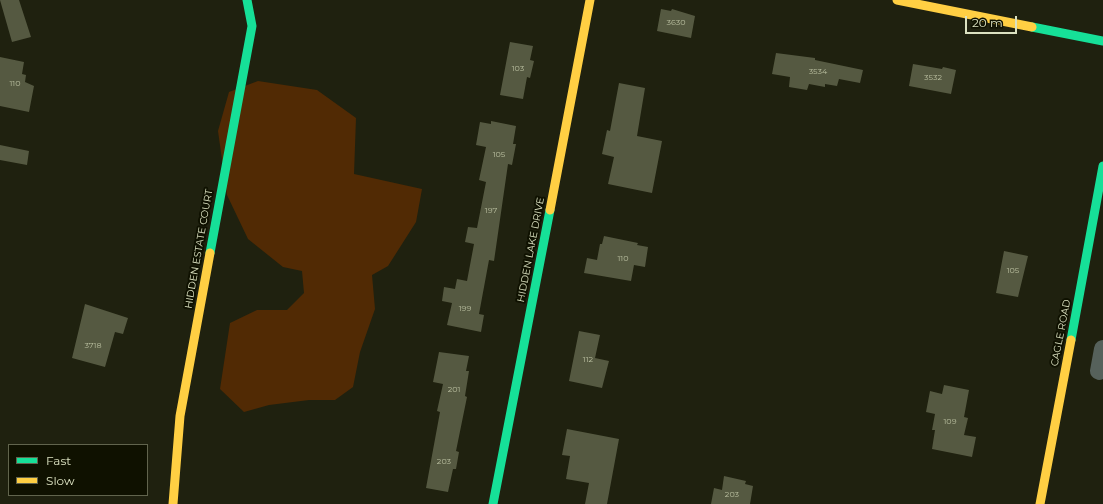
<!DOCTYPE html>
<html>
<head>
<meta charset="utf-8">
<style>
  body { margin:0 }
  #map { position:relative; width:1103px; height:504px; overflow:hidden; background:#1f210f; font-family:Montserrat,sans-serif }
  canvas { display:block }
  .legend { position:absolute; left:8px; top:444px; width:140px; height:52px; box-sizing:border-box; background:#0f1100; border:1px solid #61644d; margin:0; padding:5px 7px; list-style:none; font-size:12px; color:#dbe1c0 }
  .legend li { display:flex; align-items:center; gap:8px; height:20px }
  .legend b { width:20px; border:1px solid #61644d }
  .scale { position:absolute; left:965px; top:16px; width:52px; height:18px; box-sizing:border-box; border:2px solid #dbe1c0; border-top:0; padding-left:5px; font-size:12px; line-height:14px; white-space:nowrap; color:#dbe1c0; -webkit-text-stroke:3px #0f1100; paint-order:stroke }
</style>
</head>
<body>
<div id="map">
<canvas width="1103" height="504"></canvas>
<ul class="legend">
<li><b style="height:5px;background:#16e098"></b>Fast</li>
<li><b style="height:5px;background:#ffcf43"></b>Slow</li>
</ul>
<div class="scale">20 m</div>
</div>
<script>
const g = document.querySelector('canvas').getContext('2d');
g.lineJoin = 'round';
function paint(path, color) { g.fillStyle = color; g.fill(path, 'evenodd'); }
const toPath = rows => new Path2D(rows.map(r => 'M' + r).join(''));
function trace(path, color, width, dash) { g.strokeStyle = color; g.lineWidth = width; g.lineCap = dash ? 'butt' : 'round'; g.setLineDash(dash || []); g.stroke(path); }
function write(font, color, halo, rows, align = 'center') {
  g.font = font + ' Montserrat,sans-serif'; g.lineWidth = 4; g.setLineDash([]); g.textBaseline = 'middle'; g.strokeStyle = halo; g.fillStyle = color; for (const [text, x, y, turn = 0] of rows) {
    g.save(); g.translate(x, y); g.rotate((+turn || 0) * Math.PI / 180); g.textAlign = isNaN(turn) ? turn : align; if (halo) g.strokeText(text, 0, 0); g.fillText(text, 0, 0); g.restore();
  }
}
paint(toPath([
  [258,81,317,90,356,118,354,174,422,189,416,222,388,266,372,275,375,309,360,352,353,387,335,400,309,400,269,405,244,412,220,389,230,323,257,310,287,310,304,293,302,271,283,267,248,239,227,195,218,131,229,92]
]), '#512a04');
paint(toPath([
  [0,0,19,0,31,37,12,42],
  [661,9,671,11,672,9,695,16,691,38,657,31],
  [510,42,533,46,530,60,534,61,530,78,527,77,523,99,500,95],
  [776,53,815,58,815,60,863,70,860,83,839,79,837,86,825,84,825,87,809,84,807,90,789,87,790,77,772,74],
  [0,57,24,62,22,74,26,75,25,82,34,86,29,112,0,106],
  [913,64,942,69,943,67,956,70,951,94,909,86],
  [619,83,645,88,637,136,662,141,652,193,608,184,614,157,602,154,607,130,610,131],
  [491,121,516,126,513,144,516,144,512,165,508,164,494,261,489,260,479,314,484,315,481,332,447,325,452,303,442,301,444,287,455,289,457,279,467,281,474,244,465,242,468,227,477,228,486,182,479,180,486,147,476,145,480,122,491,124],
  [0,145,29,151,27,165,0,160],
  [604,236,638,243,637,245,648,247,645,267,634,265,631,281,584,273,587,258,597,260,600,244,602,244],
  [1004,251,1028,256,1018,297,996,293],
  [85,304,128,318,123,334,115,332,105,367,72,358],
  [579,331,600,335,595,358,609,361,602,388,569,381],
  [439,352,469,356,466,371,469,371,465,396,467,397,456,451,459,452,456,469,453,469,448,492,426,488,440,412,437,411,443,384,433,382],
  [944,385,969,390,964,417,968,418,964,435,976,437,972,457,932,449,935,430,932,430,935,414,926,412,930,391,942,394],
  [567,429,619,439,607,504,585,504,589,483,566,479,570,456,562,455],
  [724,476,746,481,745,484,753,486,750,504,711,504,714,488,722,490]
]), '#555941');
trace(toPath([
  [1099,371,1103,349]
]), '#56615b', 18);
trace(toPath([
  [1032,27,1103,41],
  [210,253,252,26,247,0],
  [1071,340,1103,166],
  [493,504,550,210]
]), '#16e098', 9);
trace(toPath([
  [897,0,1032,27],
  [550,210,590,0],
  [173,504,180,416,210,253],
  [1040,504,1071,340]
]), '#ffcf43', 9);
write('8px', '#babfa0', null, [
  ["3630",676,23],
  ["103",518,69],
  ["3534",818,72],
  ["3532",933,78],
  ["110",15,84],
  ["105",499,155],
  ["197",491,211],
  ["110",623,259],
  ["105",1013,271],
  ["199",465,309],
  ["3718",93,346],
  ["112",588,360],
  ["201",454,390],
  ["109",950,422],
  ["203",444,462],
  ["203",732,495]
]);
write('10px', '#dbe1c0', '#0f1100', [
  ["HIDDEN ESTATE COURT",199,249,-80],
  ["HIDDEN LAKE DRIVE",531,250,-79],
  ["CAGLE ROAD",1061,333,-79]
]);
</script>
</body>
</html>
